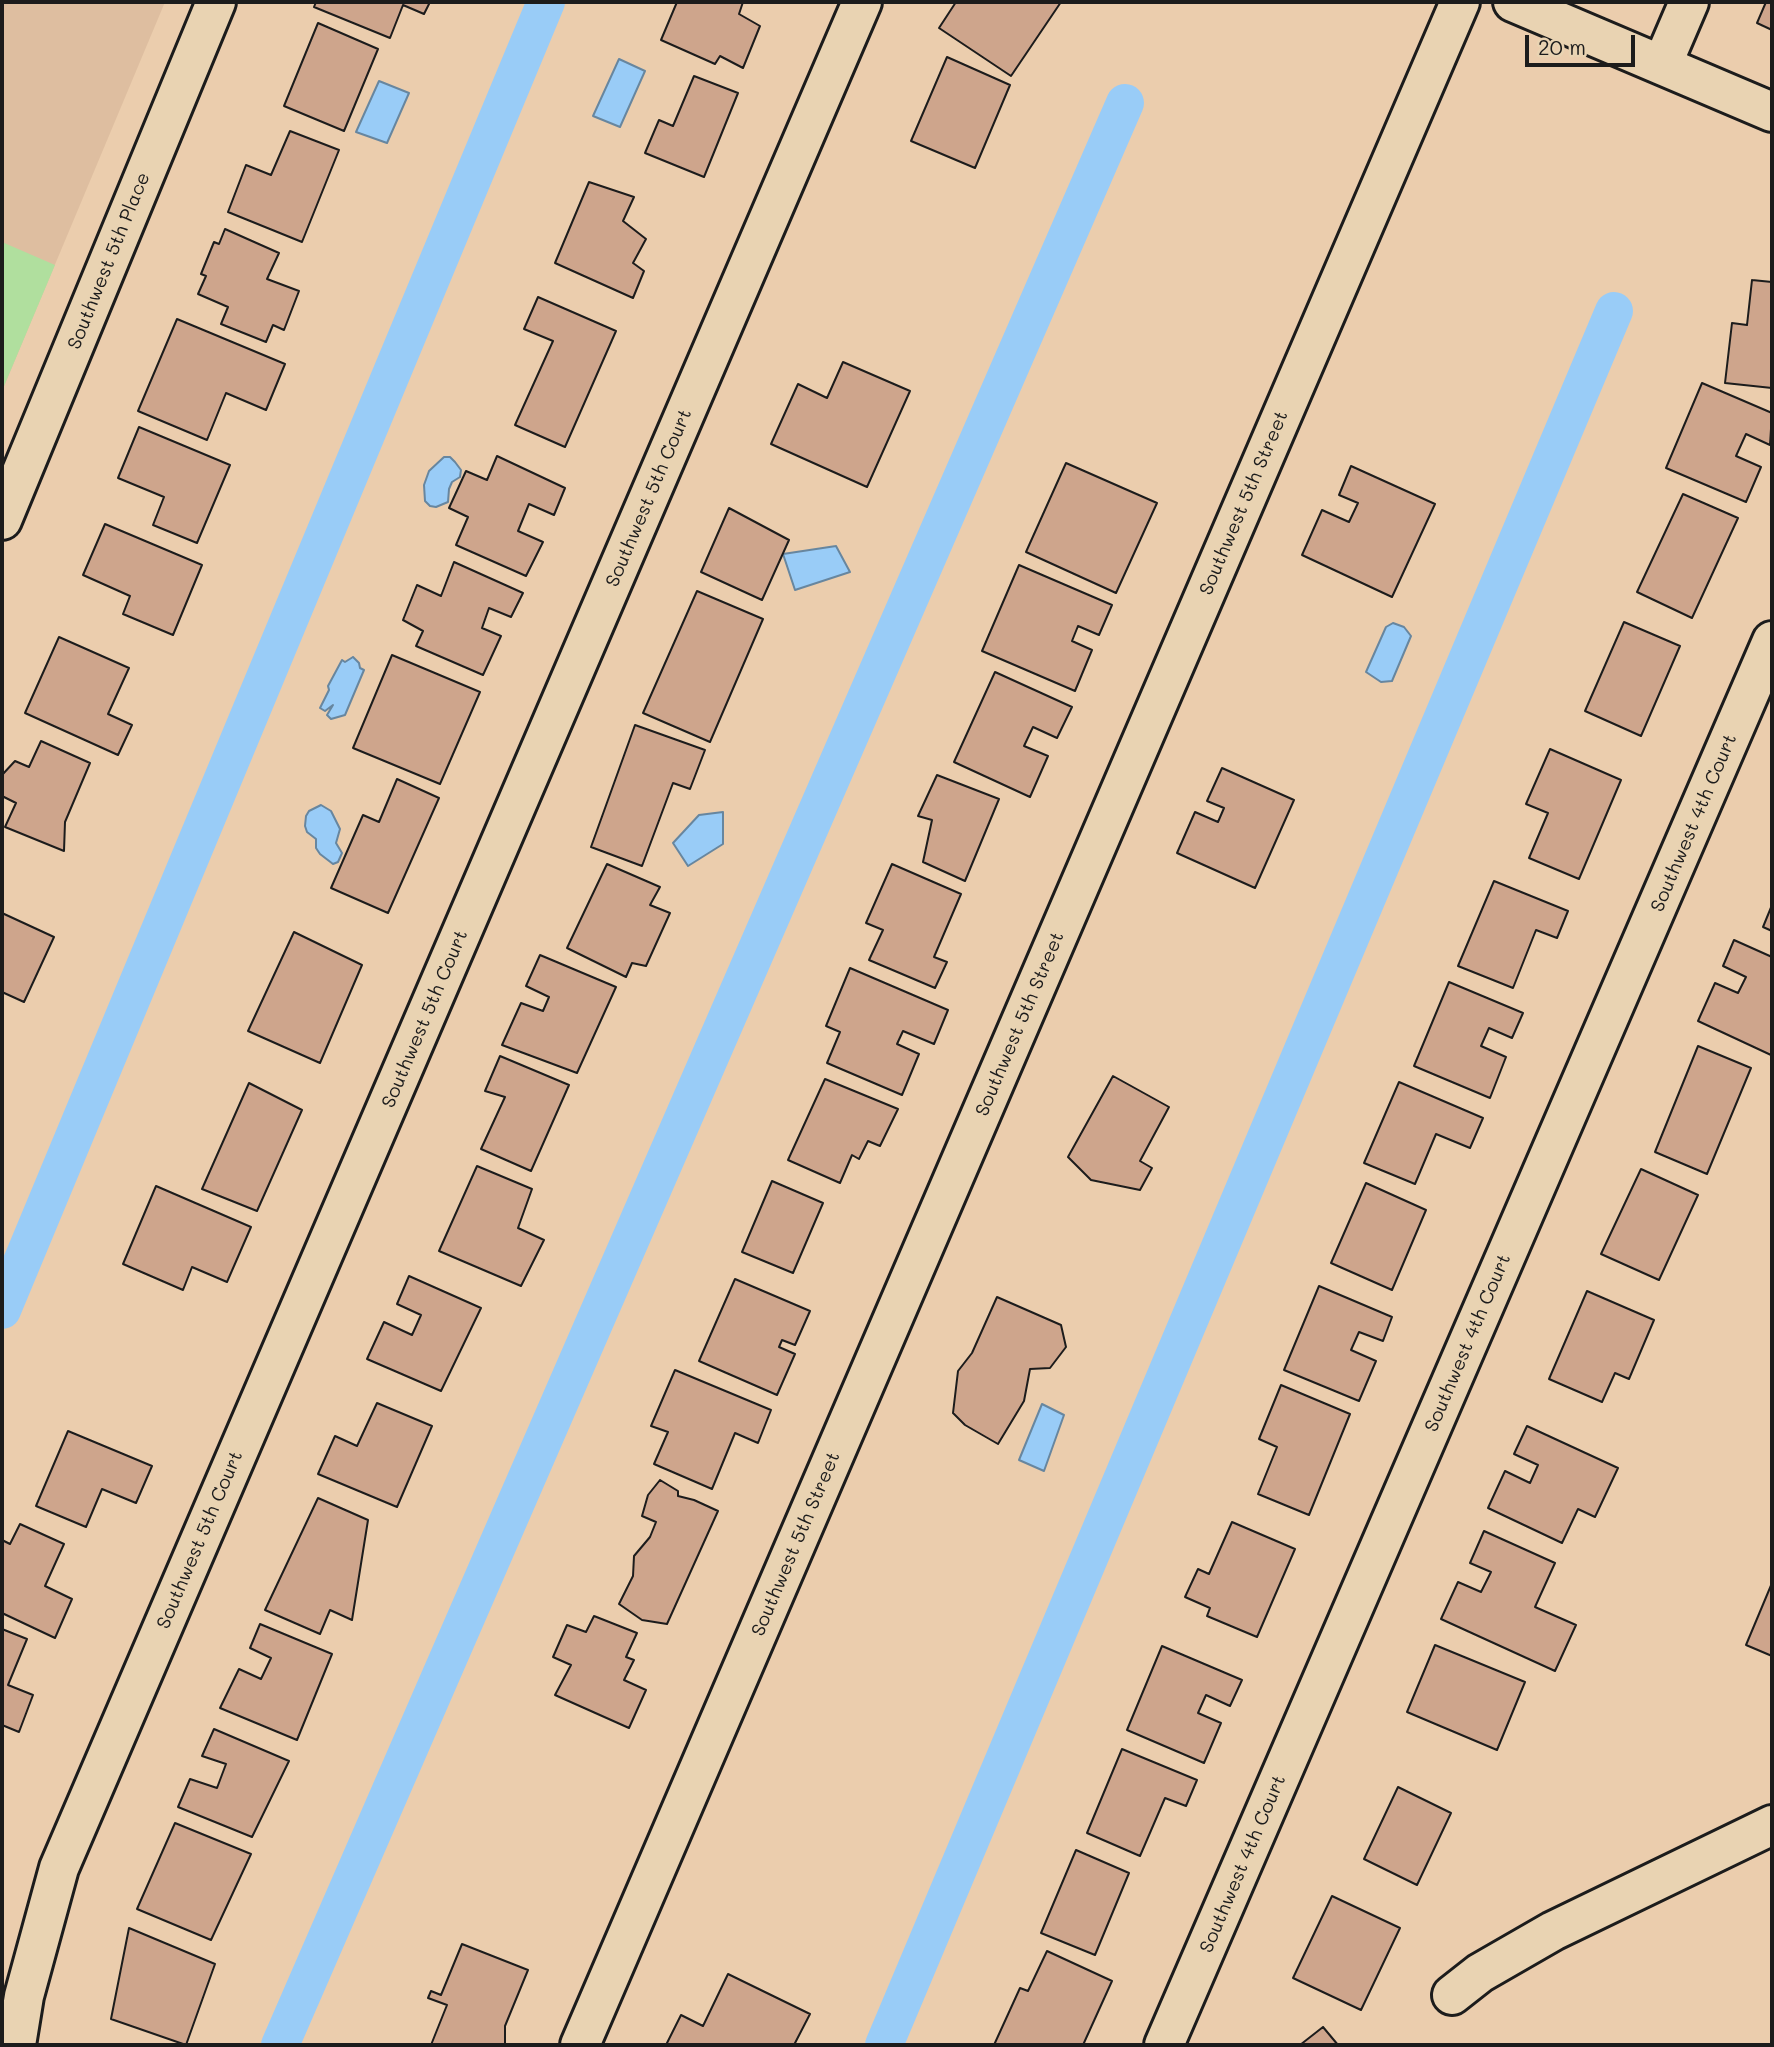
<!DOCTYPE html>
<html>
<head>
<meta charset="utf-8">
<style>
  body { margin:0 }
  #map { position:relative; width:1774px; height:2047px; overflow:hidden; background:#ebcdad; font-family:Mali,sans-serif }
  canvas { display:block }
  .frame { position:absolute; inset:0; border:4px solid #1c1c1c; pointer-events:none }
  .scale { position:absolute; left:1525px; top:35px; width:110px; height:32px; box-sizing:border-box; border:4px solid #1c1c1c; border-top:0; padding-left:9px; font-size:21px; line-height:24px; white-space:nowrap; color:#1c1c1c; -webkit-text-stroke:5px #e9d3b2; paint-order:stroke }
</style>
</head>
<body>
<div id="map">
<canvas width="1774" height="2047"></canvas>
<div class="frame"></div>
<div class="scale">20 m</div>
</div>
<script>
const g = document.querySelector('canvas').getContext('2d');
g.lineJoin = 'round';
function paint(path, color) { g.fillStyle = color; g.fill(path, 'evenodd'); }
const toPath = rows => new Path2D(rows.map(r => 'M' + r).join(''));
function trace(path, color, width, dash) { g.strokeStyle = color; g.lineWidth = width; g.lineCap = dash ? 'butt' : 'round'; g.setLineDash(dash || []); g.stroke(path); }
function write(font, color, halo, rows, align = 'center') {
  g.font = font + ' Mali,sans-serif'; g.lineWidth = 5; g.setLineDash([]); g.textBaseline = 'middle'; g.strokeStyle = halo; g.fillStyle = color; for (const [text, x, y, turn = 0] of rows) {
    g.save(); g.translate(x, y); g.rotate((+turn || 0) * Math.PI / 180); g.textAlign = isNaN(turn) ? turn : align; if (halo) g.strokeText(text, 0, 0); g.fillText(text, 0, 0); g.restore();
  }
}
paint(toPath([
  [2,2,165,2,2,391]
]), '#debea0');
paint(toPath([
  [2,242,55,265,2,391]
]), '#b0df9e');
const water = toPath([
  [619,59,645,71,620,127,593,116,619,59],
  [379,81,409,93,387,143,356,132,379,81],
  [444,457,450,457,455,462,461,470,460,477,452,482,449,489,448,502,436,507,430,506,425,501,424,485,429,471,444,457],
  [836,546,850,572,795,590,783,554,836,546],
  [1393,623,1404,627,1411,636,1392,681,1381,682,1366,672,1386,627,1393,623],
  [353,657,359,663,360,668,364,670,345,715,331,719,327,715,333,705,325,711,320,708,329,690,328,686,342,660,345,662,353,657],
  [321,805,331,811,340,829,336,843,342,853,338,862,333,864,320,854,316,848,316,839,307,832,305,826,306,816,309,811,321,805],
  [723,812,723,844,688,866,673,843,699,815,723,812],
  [1042,1404,1064,1415,1044,1471,1019,1460,1042,1404]
]);
paint(water, '#99ccf7');
trace(water, '#67869f', 2);
trace(toPath([
  [2,1310,546,2],
  [280,2045,1125,103],
  [884,2045,1614,311]
]), '#99ccf7', 38);
const building = toPath([
  [316,2,430,2,424,14,403,5,390,38,314,7,316,2],
  [677,2,743,2,739,14,760,26,743,68,720,56,715,64,661,40,677,2],
  [956,2,1061,2,1011,76,939,28,956,2],
  [1766,2,1772,2,1772,30,1757,23,1766,2],
  [318,23,378,49,344,131,284,106,318,23],
  [947,57,1010,85,975,168,911,141,947,57],
  [694,76,738,93,704,177,645,153,659,120,673,126,694,76],
  [290,131,339,150,302,242,228,212,246,165,271,175,290,131],
  [589,182,634,197,623,221,646,239,633,263,644,271,633,298,555,263,589,182],
  [225,229,279,253,267,279,299,291,284,330,273,325,266,342,221,324,228,307,198,294,206,276,201,274,214,242,219,244,225,229],
  [1752,280,1772,282,1772,388,1725,383,1732,323,1747,325,1752,280],
  [538,297,616,331,565,447,515,425,553,341,524,329,538,297],
  [177,319,285,364,266,410,226,393,207,440,138,411,177,319],
  [843,362,910,391,867,487,771,444,798,384,827,398,843,362],
  [1702,383,1772,413,1770,445,1746,434,1736,456,1761,467,1746,502,1666,468,1702,383],
  [139,427,230,465,197,543,153,525,164,497,118,478,139,427],
  [497,456,565,488,554,515,529,504,518,531,543,542,526,576,456,545,468,517,449,508,466,471,487,480,497,456],
  [1066,463,1157,503,1116,593,1026,552,1066,463],
  [1351,466,1435,504,1392,597,1302,555,1322,510,1349,522,1358,503,1339,495,1351,466],
  [1683,494,1738,518,1692,618,1637,592,1683,494],
  [729,508,789,540,762,600,701,572,729,508],
  [105,524,202,565,173,635,123,614,130,596,83,575,105,524],
  [454,562,523,593,511,617,489,608,482,628,501,636,483,675,416,646,423,631,403,620,417,585,441,596,454,562],
  [1019,565,1112,605,1099,635,1078,626,1072,641,1092,650,1075,691,982,651,1019,565],
  [697,591,763,619,710,742,643,713,697,591],
  [1624,622,1680,646,1641,736,1585,711,1624,622],
  [59,637,129,668,108,714,132,725,118,755,25,713,59,637],
  [392,655,480,692,440,784,353,748,392,655],
  [995,672,1072,707,1057,738,1033,727,1024,746,1048,756,1030,797,954,762,995,672],
  [635,725,705,750,690,789,673,783,642,866,591,847,635,725],
  [41,741,90,763,65,822,64,851,5,827,16,803,2,796,2,775,15,761,29,767,41,741],
  [1550,749,1621,780,1579,879,1529,858,1548,813,1526,804,1550,749],
  [1222,768,1294,800,1255,888,1177,853,1195,812,1218,822,1224,808,1207,801,1222,768],
  [937,775,999,799,965,881,923,862,932,820,918,816,937,775],
  [397,779,439,798,388,913,331,888,363,815,379,822,397,779],
  [607,864,660,887,650,905,670,913,646,966,632,963,626,977,567,948,607,864],
  [892,864,961,894,934,957,947,962,935,988,869,960,883,930,866,923,892,864],
  [1494,881,1568,911,1557,938,1536,930,1513,988,1458,966,1494,881],
  [1772,905,1772,931,1763,927,1772,905],
  [2,913,54,937,24,1002,2,992,2,913],
  [294,932,362,965,320,1063,248,1031,294,932],
  [1734,940,1772,957,1771,1055,1698,1021,1715,983,1738,993,1746,977,1723,966,1734,940],
  [540,955,616,987,577,1073,502,1045,521,1003,543,1011,549,997,526,986,540,955],
  [850,968,948,1010,934,1044,903,1031,897,1044,919,1054,902,1095,827,1063,840,1032,826,1026,850,968],
  [1449,982,1523,1013,1512,1038,1489,1028,1481,1046,1506,1057,1490,1098,1414,1066,1449,982],
  [1698,1046,1751,1068,1707,1174,1655,1152,1698,1046],
  [500,1056,569,1085,531,1171,481,1149,505,1097,485,1091,500,1056],
  [1113,1076,1169,1107,1140,1161,1152,1168,1140,1190,1091,1180,1068,1157,1113,1076],
  [825,1079,898,1109,880,1146,868,1141,859,1159,852,1155,840,1183,788,1160,825,1079],
  [1399,1082,1483,1118,1470,1148,1436,1134,1415,1184,1364,1163,1399,1082],
  [249,1083,302,1110,257,1211,202,1189,249,1083],
  [477,1166,532,1189,518,1228,544,1240,521,1286,439,1251,477,1166],
  [1641,1169,1698,1195,1659,1280,1601,1254,1641,1169],
  [772,1181,823,1203,793,1273,742,1252,772,1181],
  [1366,1183,1426,1210,1392,1290,1331,1263,1366,1183],
  [156,1186,251,1227,227,1282,192,1267,183,1290,123,1264,156,1186],
  [409,1276,481,1308,441,1391,367,1359,384,1322,412,1335,421,1315,397,1304,409,1276],
  [735,1279,810,1311,795,1345,782,1340,779,1347,795,1354,777,1395,699,1361,735,1279],
  [1319,1286,1392,1317,1383,1341,1359,1332,1351,1350,1376,1361,1359,1401,1284,1370,1319,1286],
  [1587,1291,1654,1320,1629,1379,1615,1373,1602,1402,1549,1379,1587,1291],
  [997,1297,1061,1325,1066,1347,1050,1368,1030,1369,1024,1401,998,1444,965,1425,953,1413,958,1371,972,1353,997,1297],
  [675,1370,771,1410,758,1443,735,1433,712,1489,654,1464,668,1432,651,1426,675,1370],
  [1281,1385,1350,1414,1309,1515,1258,1494,1277,1447,1259,1439,1281,1385],
  [377,1403,432,1426,397,1507,318,1474,335,1436,357,1446,377,1403],
  [1527,1426,1618,1468,1595,1517,1578,1509,1562,1543,1488,1508,1505,1471,1530,1483,1538,1465,1514,1454,1527,1426],
  [68,1431,152,1466,136,1503,102,1489,86,1527,36,1506,68,1431],
  [660,1480,678,1491,678,1496,694,1500,718,1511,667,1624,642,1620,619,1604,633,1576,634,1556,650,1537,656,1522,642,1516,648,1495,660,1480],
  [318,1498,368,1520,352,1620,330,1610,320,1634,265,1610,318,1498],
  [1232,1522,1295,1549,1257,1637,1207,1616,1210,1608,1185,1597,1198,1569,1209,1574,1232,1522],
  [20,1524,64,1544,45,1586,72,1599,55,1638,2,1613,2,1540,10,1544,20,1524],
  [1484,1531,1555,1563,1535,1607,1576,1625,1555,1671,1441,1619,1458,1582,1481,1592,1491,1572,1470,1563,1484,1531],
  [1772,1583,1772,1656,1746,1645,1772,1583],
  [594,1616,637,1633,626,1657,634,1660,624,1680,646,1690,629,1728,555,1695,571,1665,553,1657,567,1625,586,1632,594,1616],
  [260,1624,332,1654,297,1740,220,1708,239,1669,261,1679,271,1658,250,1648,260,1624],
  [2,1629,27,1639,8,1685,33,1695,19,1732,2,1725,2,1629],
  [1435,1645,1525,1682,1497,1750,1407,1712,1435,1645],
  [1162,1646,1242,1680,1230,1706,1206,1695,1198,1713,1221,1723,1204,1763,1127,1730,1162,1646],
  [214,1729,289,1761,252,1837,178,1807,190,1779,217,1788,226,1764,202,1756,214,1729],
  [1122,1749,1197,1780,1186,1806,1165,1798,1140,1856,1087,1833,1122,1749],
  [1398,1787,1451,1813,1417,1885,1364,1859,1398,1787],
  [175,1823,251,1854,211,1940,137,1909,175,1823],
  [1076,1850,1129,1873,1095,1955,1041,1933,1076,1850],
  [1332,1896,1400,1928,1361,2010,1293,1978,1332,1896],
  [129,1928,215,1964,186,2045,111,2019,129,1928],
  [462,1944,528,1970,505,2026,505,2045,431,2045,447,2005,428,1998,431,1991,441,1995,462,1944],
  [1047,1951,1112,1981,1083,2045,994,2045,1020,1988,1028,1991,1047,1951],
  [728,1974,810,2014,794,2045,666,2045,681,2015,703,2026,728,1974],
  [1323,2027,1338,2045,1300,2045,1323,2027]
]);
paint(building, '#cea58c');
trace(building, '#1c1c1c', 2);
const minor = toPath([
  [1513,2,1772,112],
  [1662,65,1689,2],
  [2,520,216,2],
  [1452,1995,1480,1973,1553,1931,1772,1825],
  [16,2045,24,1996,59,1868,862,2],
  [580,2045,1460,2],
  [1164,2045,1772,641]
]);
trace(minor, '#1c1c1c', 44);
trace(minor, '#e9d3b2', 38);
write('19px', '#1c1c1c', '#e9d3b2', [
  ["Southwest 5th Place",109,261,-68],
  ["Southwest 5th Court",649,498,-67],
  ["Southwest 5th Street",1244,503,-67],
  ["Southwest 4th Court",1694,823,-67],
  ["Southwest 5th Court",425,1019,-67],
  ["Southwest 5th Street",1020,1024,-67],
  ["Southwest 4th Court",1468,1343,-67],
  ["Southwest 5th Court",200,1540,-67],
  ["Southwest 5th Street",796,1544,-67],
  ["Southwest 4th Court",1243,1864,-67]
]);
</script>
</body>
</html>
